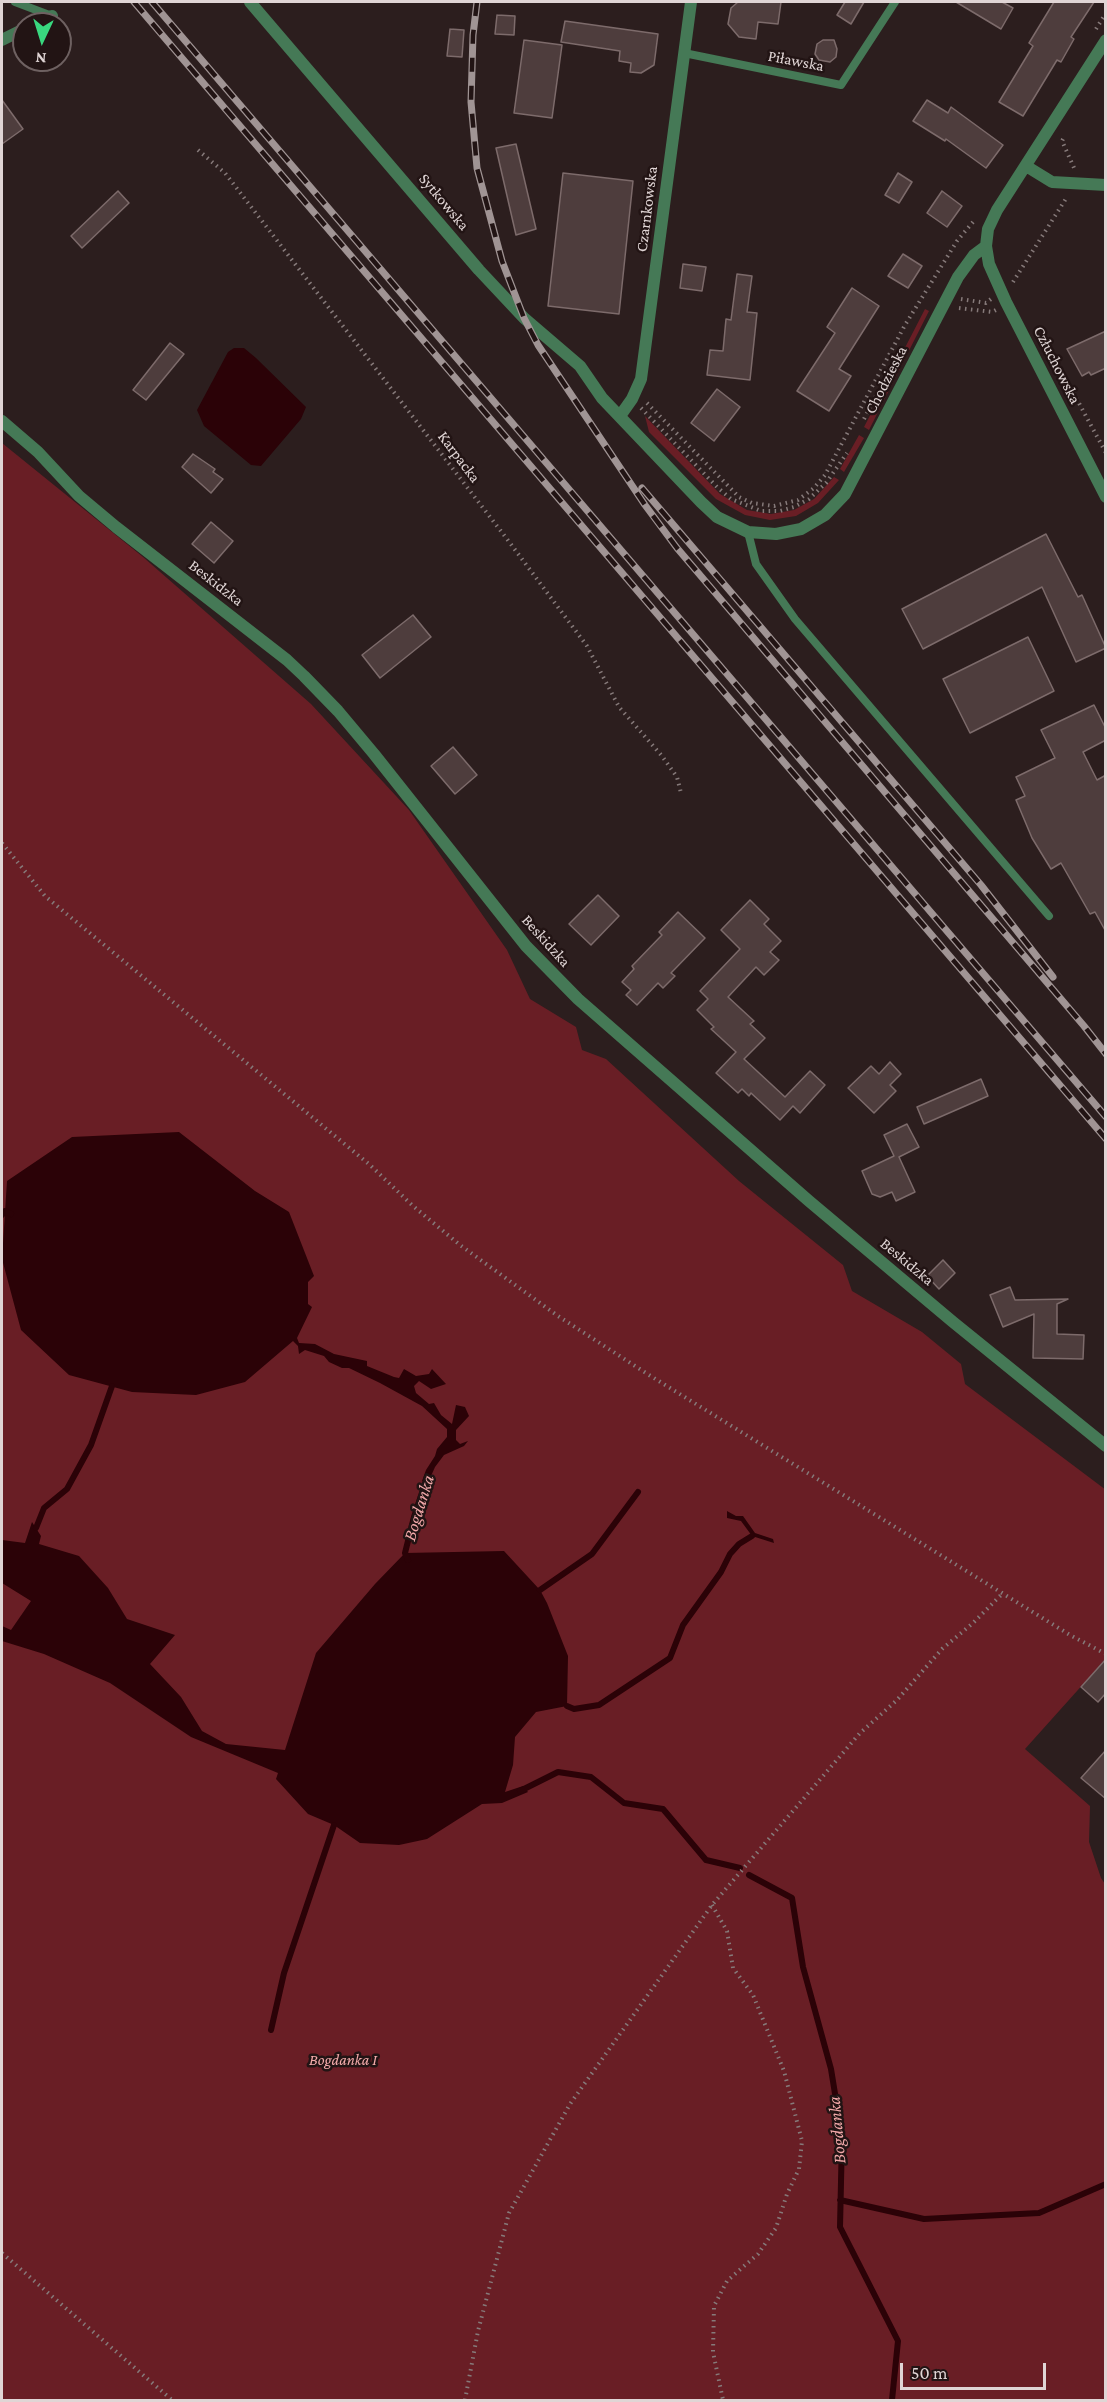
<!DOCTYPE html>
<html>
<head>
<meta charset="utf-8">
<style>
  body { margin:0 }
  #map { position:relative; width:1107px; height:2402px; overflow:hidden; background:#2c1e1e; font-family:"Crimson Pro",serif }
  canvas { display:block }
  .frame { position:absolute; inset:0; border:3px solid #e0d5d5; pointer-events:none }
  .north { position:absolute; left:12px; top:12px; width:60px; height:60px; box-sizing:border-box; background:#221414; border:2px solid #6e6161; border-radius:50%; rotate:184deg; font-size:16px; font-weight:700; line-height:24px; text-align:center; color:#e0d5d5 }
  .north::after { content:''; display:block; margin:auto; width:21px; height:27px; background:#39d87f; clip-path:polygon(50% 0,100% 100%,50% 72%,0 100%) }
  .scale { position:absolute; left:900px; top:2363px; width:146px; height:27px; box-sizing:border-box; border:3px solid #e0d5d5; border-top:0; padding-left:8px; font-size:18px; line-height:21px; white-space:nowrap; color:#e0d5d5; -webkit-text-stroke:4px #221414; paint-order:stroke }
</style>
</head>
<body>
<div id="map">
<canvas width="1107" height="2402"></canvas>
<div class="frame"></div>
<div class="north">N</div>
<div class="scale">50 m</div>
</div>
<script>
const g = document.querySelector('canvas').getContext('2d');
g.lineJoin = 'round';
function paint(path, color) { g.fillStyle = color; g.fill(path, 'evenodd'); }
const toPath = rows => new Path2D(rows.map(r => 'M' + r).join(''));
function trace(path, color, width, dash) { g.strokeStyle = color; g.lineWidth = width; g.lineCap = dash ? 'butt' : 'round'; g.setLineDash(dash || []); g.stroke(path); }
function write(font, color, halo, rows, align = 'center') {
  g.font = font + ' "Crimson Pro",serif'; g.lineWidth = 5; g.setLineDash([]); g.textBaseline = 'middle'; g.strokeStyle = halo; g.fillStyle = color; for (const [text, x, y, turn = 0] of rows) {
    g.save(); g.translate(x, y); g.rotate((+turn || 0) * Math.PI / 180); g.textAlign = isNaN(turn) ? turn : align; if (halo) g.strokeText(text, 0, 0); g.fillText(text, 0, 0); g.restore();
  }
}
paint(toPath([
  [925,309,929,311,869,430,864,427],
  [645,416,720,494,747,510,771,514,794,510,814,499,834,477,839,480,818,503,796,516,770,520,745,515,716,499,649,432],
  [859,435,864,438,844,472,840,469],
  [2,443,143,557,311,704,409,810,507,950,530,999,576,1027,582,1050,606,1059,739,1181,843,1265,852,1291,922,1332,961,1364,965,1384,1106,1490,1105,1664,1103,1662,1025,1749,1090,1806,1089,1842,1101,1878,1105,1884,1105,2400,2,2400]
]), '#691e25');
paint(toPath([
  [234,348,244,348,256,358,306,407,301,419,261,466,251,465,204,426,197,410,228,352],
  [179,1132,255,1191,289,1212,314,1276,308,1282,308,1304,312,1307,297,1338,299,1343,315,1344,334,1354,367,1361,367,1366,394,1377,399,1378,404,1369,416,1376,429,1374,432,1369,446,1384,431,1389,419,1381,414,1386,416,1393,429,1404,434,1403,441,1415,452,1424,456,1405,465,1407,469,1416,456,1430,456,1440,460,1444,468,1441,464,1446,444,1455,435,1467,428,1483,422,1481,426,1470,435,1456,437,1449,447,1437,447,1429,422,1406,380,1383,349,1368,342,1368,329,1362,324,1356,305,1350,299,1354,298,1346,293,1341,245,1382,196,1395,132,1392,69,1375,21,1330,2,1259,7,1181,72,1137],
  [727,1511,736,1516,743,1516,755,1533,773,1539,774,1543,752,1536,741,1521,727,1518],
  [32,1522,41,1536,39,1544,79,1556,108,1588,127,1619,175,1635,150,1664,181,1697,202,1731,226,1744,285,1750,316,1653,375,1584,405,1553,504,1551,540,1590,547,1603,568,1656,567,1706,536,1712,515,1737,513,1765,505,1792,523,1786,528,1792,502,1803,482,1804,427,1839,399,1845,360,1843,334,1825,308,1814,276,1779,278,1773,191,1737,110,1683,44,1654,2,1641,2,1626,11,1630,31,1601,2,1583,2,1540,25,1543]
]), '#2b0207');
trace(toPath([
  [2,1215,5,1211,11,1214],
  [36,1528,44,1508,67,1489,91,1445,112,1386],
  [408,1560,405,1553,414,1517,428,1475],
  [540,1590,592,1554,638,1492],
  [567,1706,574,1709,599,1705,670,1658,683,1625,721,1572,730,1554,739,1544,752,1536],
  [520,1791,558,1772,591,1777,624,1803,663,1809,706,1860,740,1868],
  [749,1875,792,1898,803,1967,831,2069,842,2137,840,2227,898,2341,892,2400],
  [271,2030,284,1973,334,1825],
  [840,2200,924,2219,1039,2213,1106,2184]
]), '#2b0207', 6);
const building = toPath([
  [738,2,781,2,778,24,758,22,756,39,739,37,728,24,731,8,738,2],
  [845,2,864,2,851,24,837,15,845,2],
  [956,2,1002,2,1013,8,1001,29,956,2],
  [1054,2,1094,2,1071,37,1074,39,1061,62,1057,60,1023,116,999,102,1033,46,1029,43,1054,2],
  [497,15,515,16,514,35,495,34,497,15],
  [565,21,658,34,654,65,641,73,630,72,631,63,619,61,620,51,561,42,565,21],
  [450,29,464,30,462,57,447,56,450,29],
  [524,40,562,45,552,118,514,113,524,40],
  [823,40,834,40,837,49,836,57,830,62,819,60,815,54,817,44,823,40],
  [2,100,23,129,2,144,2,100],
  [927,100,948,113,951,107,1003,145,986,168,946,139,945,141,913,121,927,100],
  [516,144,536,229,516,235,496,148,516,144],
  [563,173,633,181,619,314,548,306,563,173],
  [898,173,912,182,899,203,885,195,898,173],
  [118,191,129,203,82,248,71,236,118,191],
  [942,191,962,206,947,227,927,213,942,191],
  [903,254,922,266,908,288,888,276,903,254],
  [683,264,706,267,702,291,680,288,683,264],
  [737,274,752,276,747,312,757,313,750,380,707,375,710,350,723,351,726,319,731,320,737,274],
  [852,288,879,306,839,369,851,376,829,411,797,391,835,333,827,327,852,288],
  [1106,331,1106,368,1091,375,1089,372,1082,376,1067,349,1106,331],
  [170,343,184,354,146,400,133,390,170,343],
  [717,389,740,407,714,441,691,423,717,389],
  [193,454,215,469,213,472,223,479,211,493,182,467,193,454],
  [211,522,233,541,214,563,192,544,211,522],
  [1046,534,1078,597,1082,595,1106,648,1076,662,1042,587,923,649,902,609,1046,534],
  [413,615,431,637,380,678,362,655,413,615],
  [1028,637,1054,691,970,733,943,679,1028,637],
  [1094,705,1106,729,1106,740,1083,752,1097,780,1106,775,1106,932,1095,912,1090,914,1061,863,1051,869,1032,838,1016,800,1025,796,1016,777,1055,758,1041,730,1094,705],
  [453,747,477,775,455,794,431,766,453,747],
  [598,895,619,916,591,945,569,924,598,895],
  [750,900,769,919,764,924,781,941,770,952,779,960,764,975,756,967,728,997,754,1021,750,1024,765,1038,744,1059,785,1097,810,1071,825,1085,800,1113,793,1106,780,1120,751,1093,749,1096,742,1089,738,1093,716,1073,736,1052,711,1029,714,1027,697,1010,708,999,700,991,740,949,721,930,750,900],
  [678,912,705,938,671,973,675,976,663,988,658,983,637,1005,626,995,631,990,622,982,634,969,632,966,662,935,659,932,678,912],
  [890,1062,901,1074,890,1085,896,1091,874,1113,848,1088,871,1066,879,1074,890,1062],
  [981,1079,988,1096,924,1124,917,1107,981,1079],
  [907,1124,919,1147,899,1157,915,1192,896,1201,892,1192,880,1197,872,1194,862,1171,894,1156,884,1135,907,1124],
  [943,1260,955,1273,939,1289,927,1276,943,1260],
  [1010,1287,1015,1300,1068,1299,1057,1304,1057,1334,1084,1335,1083,1359,1033,1358,1034,1314,1003,1327,990,1295,1010,1287],
  [1106,1659,1106,1693,1098,1702,1081,1687,1106,1659],
  [1106,1750,1106,1799,1081,1778,1106,1750]
]);
paint(building, '#4e3d3d');
trace(building, '#7d6b6b', 1.5);
trace(toPath([
  [1096,29,1106,13],
  [1063,139,1062,141,1075,170],
  [198,150,225,173,507,539,587,646,619,707,662,756,677,777,681,793],
  [1013,282,1067,197],
  [961,299,986,303,991,299],
  [959,308,992,312,996,310],
  [1042,335,1106,453],
  [647,403,739,497,752,503,774,506,798,500,814,488,825,475,905,325,957,241,973,222],
  [641,408,717,487,731,499,761,511,780,511,794,507,809,499,826,483,847,453],
  [864,419,891,367],
  [2,843,45,896,370,1165,413,1206,460,1245,558,1316,649,1375,1070,1635,1106,1654],
  [712,1905,727,1931,733,1968,753,1995,784,2071,802,2141,799,2169,787,2194,776,2228,758,2254,727,2281,714,2306,713,2352,723,2400],
  [2,2253,172,2400],
  [465,2400,478,2331,509,2213,570,2104,712,1905,860,1733,897,1700,942,1649,973,1623,1003,1593]
]), '#867a7a', 4, [1.5, 4.5]);
trace(toPath([
  [15,2,52,16],
  [684,53,841,85,895,2],
  [748,532,756,564,795,619,1049,916]
]), '#457956', 8);
trace(toPath([
  [250,2,479,270,524,318,580,366,602,398,701,502,717,517,748,532,776,534,801,529,825,515,845,494,958,277,974,255,986,246],
  [35,24,52,16],
  [2,40,24,29],
  [1106,40,997,210,988,229,986,246,989,264,1006,302,1106,497],
  [1026,166,1052,182,1106,185],
  [620,416,632,399,641,379,691,2],
  [2,421,38,452,79,496,116,527,287,660,304,676,338,711,374,754,526,946,578,999,809,1201,953,1322,1106,1446]
]), '#457956', 12);
const rail = toPath([
  [134,2,1106,1139],
  [152,2,1106,1117],
  [477,2,473,35,471,102,477,168,502,261,524,318,538,345,645,505,677,548,1084,1026,1106,1054],
  [642,488,981,885,1053,977]
]);
trace(rail, '#a09494', 7);
trace(rail, '#221414', 4.5, [14]);
write('16px', '#e0d5d5', '#221414', [
  ["Piławska",796,61,11],
  ["Sytkowska",444,202,50],
  ["Czarnkowska",647,209,-83],
  ["Człuchowska",1057,365,63],
  ["Chodzieska",886,380,-63],
  ["Karpacka",459,457,53],
  ["Beskidzka",216,583,38],
  ["Beskidzka",546,941,48],
  ["Beskidzka",907,1262,40]
]);
write('italic 16px', '#f4abab', '#221414', [
  ["Bogdanka I",343,2060]
]);
write('italic 18px', '#f2a8a9', '#221414', [
  ["Bogdanka",419,1508,-73],
  ["Bogdanka",837,2130,-95]
]);
</script>
</body>
</html>
